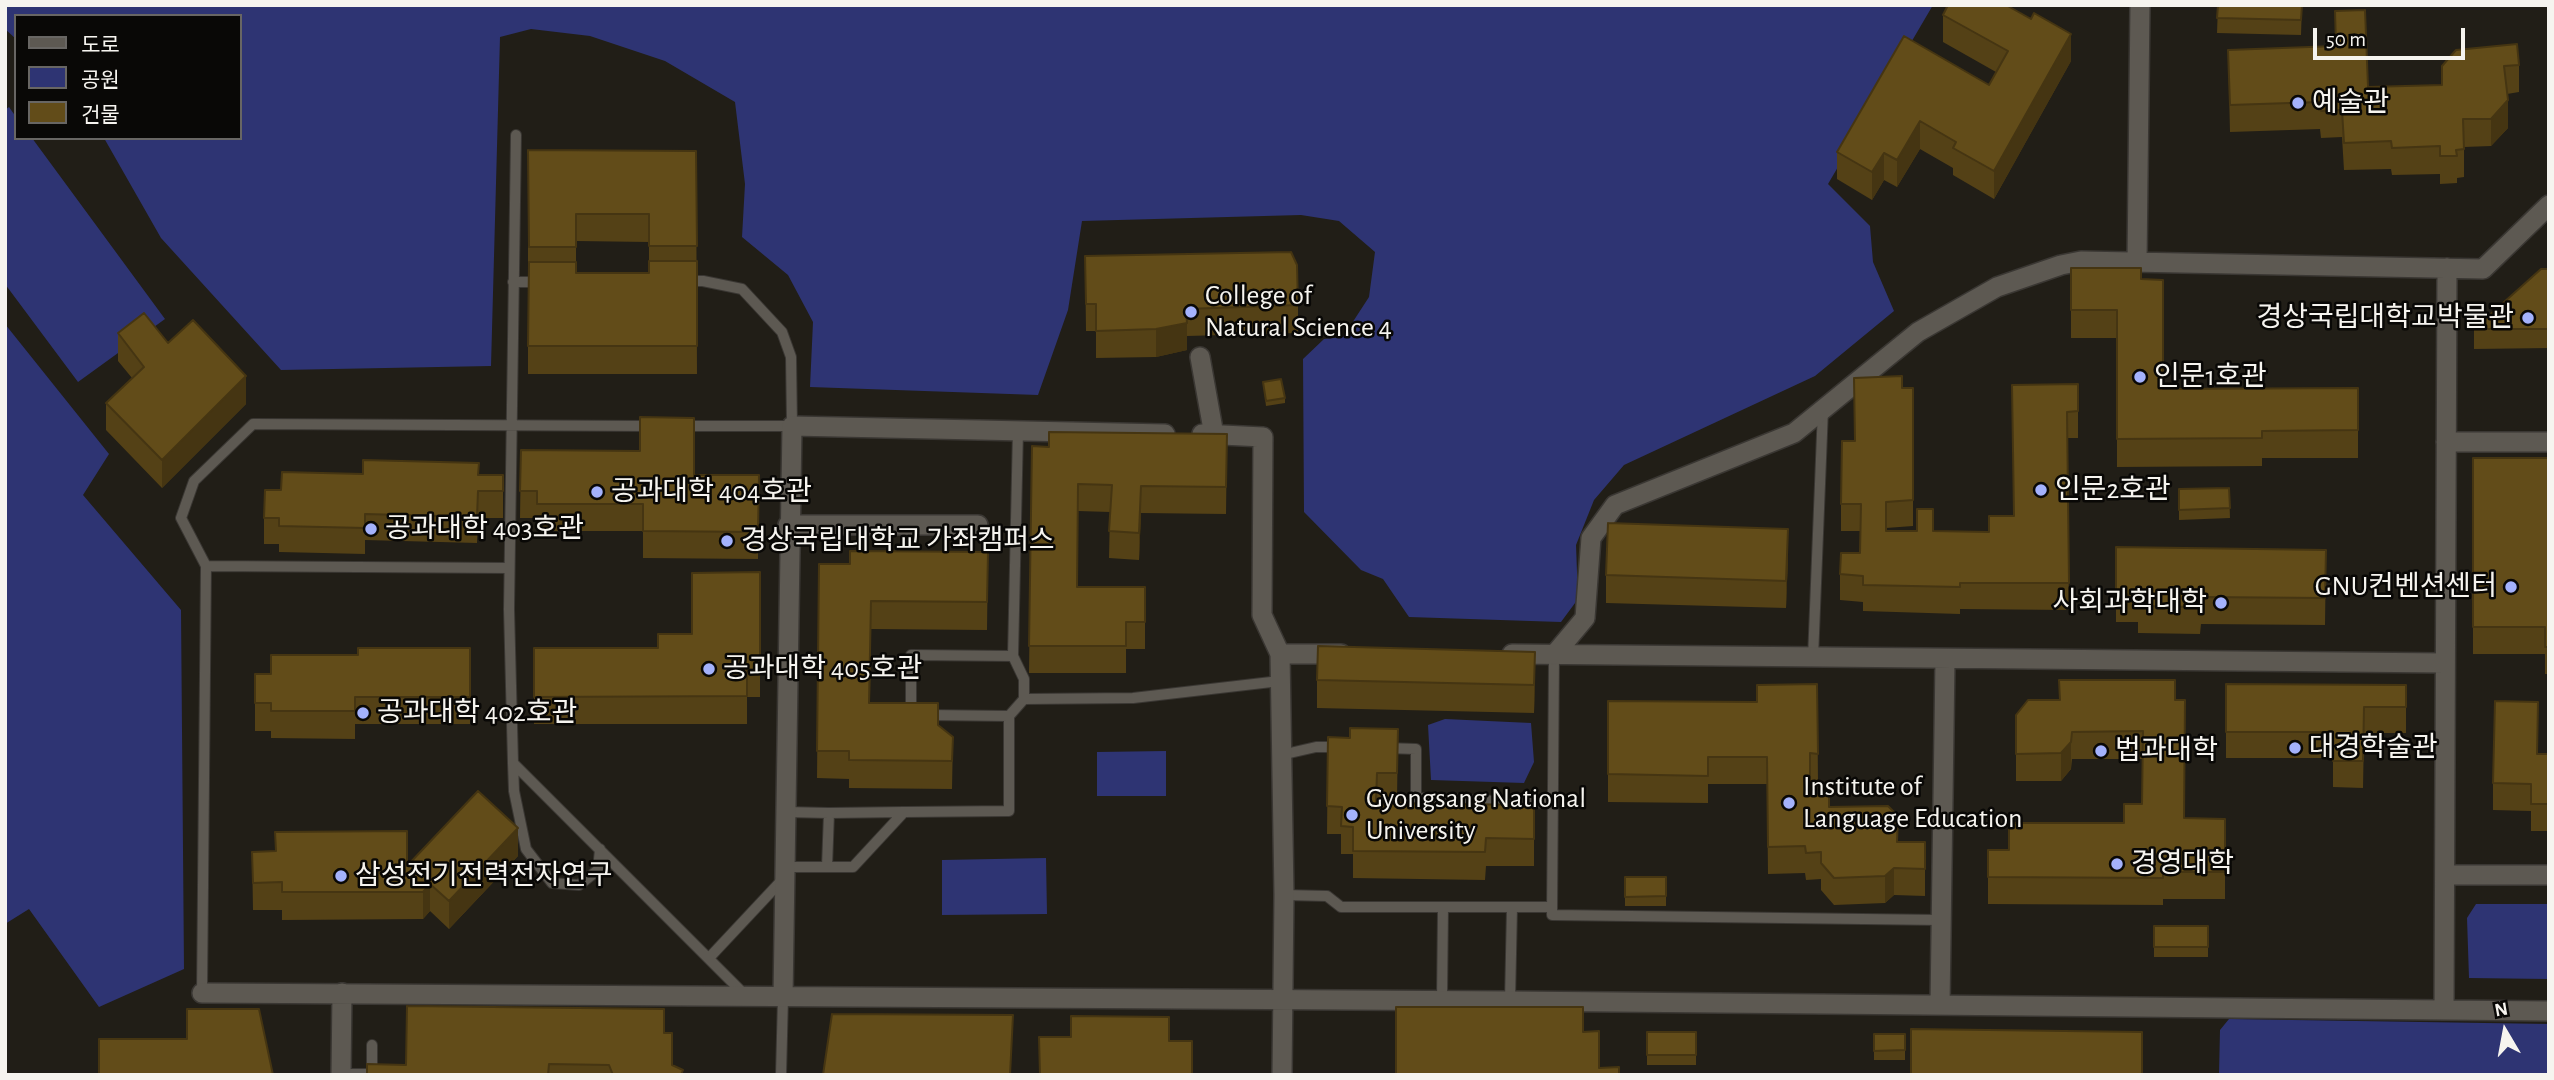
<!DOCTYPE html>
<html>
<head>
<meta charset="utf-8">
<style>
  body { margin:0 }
  #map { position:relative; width:2554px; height:1080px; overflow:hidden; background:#211e17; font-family:"Alegreya Sans","Noto Sans KR",sans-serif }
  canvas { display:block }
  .frame { position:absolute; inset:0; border:7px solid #f6f4ef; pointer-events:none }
  .legend { position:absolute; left:14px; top:14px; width:228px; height:126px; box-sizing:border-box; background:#090806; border:2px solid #686663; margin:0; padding:9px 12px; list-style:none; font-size:21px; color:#f6f4ef }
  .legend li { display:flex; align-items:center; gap:14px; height:35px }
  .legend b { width:35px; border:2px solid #686663 }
  .north { position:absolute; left:2470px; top:996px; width:70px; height:70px; -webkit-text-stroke:5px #090806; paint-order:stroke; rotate:350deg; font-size:19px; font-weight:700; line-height:28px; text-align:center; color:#f6f4ef }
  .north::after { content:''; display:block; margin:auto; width:24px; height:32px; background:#f6f4ef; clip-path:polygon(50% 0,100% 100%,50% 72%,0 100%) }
  .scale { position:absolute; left:2313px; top:28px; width:152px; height:32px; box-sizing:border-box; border:4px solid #f6f4ef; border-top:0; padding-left:9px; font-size:21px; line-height:24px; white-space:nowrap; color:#f6f4ef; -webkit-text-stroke:5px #090806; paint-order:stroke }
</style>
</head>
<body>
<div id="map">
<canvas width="2554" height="1080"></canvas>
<div class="frame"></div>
<ul class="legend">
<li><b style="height:9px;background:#5d5952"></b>도로</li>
<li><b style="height:19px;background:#2e3473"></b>공원</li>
<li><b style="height:19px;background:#624c19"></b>건물</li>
</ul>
<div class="north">N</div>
<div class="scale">50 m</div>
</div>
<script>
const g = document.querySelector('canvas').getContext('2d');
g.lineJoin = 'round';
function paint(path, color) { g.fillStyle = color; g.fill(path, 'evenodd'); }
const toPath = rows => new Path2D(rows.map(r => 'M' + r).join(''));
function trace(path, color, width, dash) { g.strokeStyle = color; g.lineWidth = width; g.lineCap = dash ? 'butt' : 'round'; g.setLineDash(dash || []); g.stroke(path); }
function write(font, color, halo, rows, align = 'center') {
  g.font = font + ' "Alegreya Sans","Noto Sans KR",sans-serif'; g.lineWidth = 5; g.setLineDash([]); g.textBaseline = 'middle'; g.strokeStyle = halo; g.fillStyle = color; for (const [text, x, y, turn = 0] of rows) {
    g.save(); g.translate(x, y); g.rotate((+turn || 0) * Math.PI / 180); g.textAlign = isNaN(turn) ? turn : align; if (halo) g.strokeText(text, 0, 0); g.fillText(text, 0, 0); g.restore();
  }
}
paint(toPath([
  [5,5,1933,5,1828,184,1870,226,1873,262,1894,311,1815,376,1624,465,1594,500,1576,545,1578,599,1561,622,1409,617,1383,579,1361,570,1304,512,1303,359,1324,339,1343,337,1369,297,1375,252,1339,221,1301,215,1082,221,1068,310,1038,395,810,387,813,322,788,275,742,237,745,184,735,102,665,61,590,36,531,29,500,37,491,366,281,370,161,238,104,138,240,138,240,16,16,16,16,39,5,29],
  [9,107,16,117,16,138,32,138,165,319,78,382,5,284,5,110],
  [5,324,109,454,83,495,181,610,184,969,99,1007,29,909,5,924],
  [1445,719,1531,723,1534,762,1524,783,1431,780,1428,725],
  [1166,751,1166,796,1097,796,1097,752],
  [1046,858,1047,914,942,915,942,860],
  [2476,904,2549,904,2549,979,2469,978,2467,918],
  [2229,1019,2549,1024,2549,1075,2219,1075,2220,1030]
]), '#2e3473');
const lane = toPath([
  [516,135,509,609,513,763,745,995],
  [684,281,703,281,742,289,782,332,791,357,792,426,684,426],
  [513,282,539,282],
  [206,566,509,568],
  [1554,655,1552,915,1941,920],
  [1813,658,1823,409],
  [1024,699,1133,698,1280,681],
  [911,715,911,655,1013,656],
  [926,715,1009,716,1024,699,1024,679,1013,656,1018,430],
  [1386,748,1416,749,1416,798,1552,803],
  [1281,755,1316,747,1339,747],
  [513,763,514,791,526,849,552,883,579,885,598,870,600,849],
  [786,812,829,813,827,867,853,867,904,812,1009,811,1009,716],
  [829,813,904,812],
  [785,867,827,867],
  [1284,895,1327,896,1341,907,1552,907],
  [709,958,783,879],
  [202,993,206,566,181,518,194,481,253,424,652,426],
  [1442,1000,1443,907],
  [1510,1001,1512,907],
  [341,1074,372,1074,372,1045],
  [781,1075,783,997]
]);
const street = toPath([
  [2137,262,2140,5],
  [1200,357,1214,435],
  [1202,434,1263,437,1262,615,1280,654,1284,895,1282,1075],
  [2446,442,2549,442],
  [788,525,978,525],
  [1280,654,1341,654],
  [1512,654,2445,663],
  [1554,655,1585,618,1591,538,1615,505,1794,433,1918,332,1997,287,2061,265,2081,261,2483,269,2549,205],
  [2446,875,2549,875],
  [202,993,1510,1001,2549,1011],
  [783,997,792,426,1165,434],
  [1940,1005,1945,660],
  [2444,1010,2447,268],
  [341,1075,342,993]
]);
trace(lane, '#3a3733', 12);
trace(street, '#3a3733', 22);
trace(lane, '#5d5952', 10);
trace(street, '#5d5952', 19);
paint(toPath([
  [2218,5,2302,5,2301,35,2217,33],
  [2335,11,2368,87,2442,85,2442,66,2519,65,2519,92,2507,94,2508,128,2491,146,2464,147,2464,177,2457,178,2457,183,2440,184,2440,174,2392,175,2391,169,2344,170,2342,137,2321,138,2320,129,2230,132,2228,50,2335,46],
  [1943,15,2071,61,1994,199,1953,175,1953,168,1920,149,1897,187,1884,180,1872,200,1837,179,1837,152,1989,85,1996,72,1943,42],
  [528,150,696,151,697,374,528,374],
  [576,241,649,242,649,273,576,273],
  [1085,256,1298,305,1298,333,1187,336,1187,350,1156,357,1096,358,1096,331,1086,331],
  [2071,268,2141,279,2163,389,2358,388,2358,458,2262,458,2262,466,2117,467,2117,338,2071,338],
  [2549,269,2549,348,2474,349,2474,329],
  [118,333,168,343,246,404,162,488,106,430,106,403,132,378,118,361],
  [1263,382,1285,398,1285,403,1266,406],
  [2078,384,2078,438,2067,438,2069,610,1960,609,1960,614,1863,611,1863,602,1840,600,1840,574,1860,553,1861,531,1841,531,1841,504,1855,441,1902,388,1913,388,1913,526,1886,528,1886,531,1989,532,2014,516],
  [1227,434,1226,514,1141,513,1139,560,1109,558,1110,512,1078,511,1077,587,1145,587,1145,649,1126,649,1126,673,1029,673,1032,446,1049,447],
  [521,450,694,475,759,475,758,559,643,558,643,531,537,531,537,518,520,518],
  [2473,458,2549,458,2549,674,2545,674,2545,654,2473,654],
  [479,475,503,475,503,518,478,518,477,543,365,540,365,554,279,552,279,544,264,544,264,518,281,490],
  [2229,488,2230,518,2179,520,2179,489],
  [2116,547,2326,550,2325,625,2201,624,2200,634,2138,633,2138,622,2116,622],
  [988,552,987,630,871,629,870,703,938,725,953,737,952,789,849,788,849,779,817,778,819,564,850,564],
  [1788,557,1786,608,1606,603,1606,575],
  [760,572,760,697,747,697,747,724,534,724,534,648,658,648,692,634],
  [470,648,470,724,355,724,355,739,271,738,271,731,255,731,255,674,271,674,358,655],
  [1535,679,1534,713,1317,708,1317,680],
  [1817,684,1818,781,1810,781,1810,795,1829,807,1898,842,1925,842,1925,896,1894,895,1885,903,1834,905,1821,890,1821,879,1806,880,1805,873,1768,874,1767,784,1708,784,1708,803,1608,802,1608,701,1757,702],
  [2226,684,2406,685,2406,733,2364,733,2363,788,2333,787,2333,758,2226,758],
  [2175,700,2184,818,2225,819,2225,899,2163,899,2163,905,1988,904,1988,850,2009,850,2124,823,2142,804,2143,759,2072,759,2071,769,2061,781,2016,781,2016,715],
  [1398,729,1397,800,1377,800,1377,803,1534,805,1534,866,1486,866,1485,880,1353,878,1353,854,1341,854,1341,834,1327,834,1328,737,1350,738],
  [2537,754,2549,754,2549,831,2531,831,2531,811,2493,810,2493,783],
  [252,852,407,866,518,856,449,929,430,911,423,919,282,920,282,910,253,910],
  [1625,877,1666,877,1666,906,1625,906],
  [2154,926,2208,926,2208,957,2154,957],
  [1647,1032,1696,1032,1696,1065,1647,1065],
  [664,1033,672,1066,683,1075,367,1075,406,1065],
  [1874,1034,1905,1034,1905,1060,1874,1060]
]), '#544116');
paint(toPath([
  [2071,34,2071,61,1994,199,1994,171],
  [2508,100,2508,128,2491,146,2491,119],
  [1920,121,1920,149,1897,187,1897,160],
  [1884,153,1884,180,1872,200,1872,172],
  [1187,323,1187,350,1156,357,1156,329],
  [246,376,246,404,162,488,162,460],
  [1141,486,1141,513,1139,560,1139,533],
  [1788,529,1788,557,1786,608,1786,581],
  [1535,652,1535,679,1534,713,1534,685],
  [2071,742,2071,769,2061,781,2061,753],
  [518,828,518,856,449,929,449,901],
  [1894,868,1894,895,1885,903,1885,876],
  [430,884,430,911,423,919,423,892]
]), '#453512');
const building = toPath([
  [1948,5,2006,5,2031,19,2034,13,2071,34,1994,171,1953,148,1956,142,1920,121,1897,160,1884,153,1872,172,1837,152,1904,36,1989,85,2008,51,1943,15,1948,5],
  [2218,5,2302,5,2301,20,2217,18,2218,5],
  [2365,10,2368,87,2442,85,2442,66,2456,50,2517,44,2519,65,2504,66,2508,100,2491,119,2463,119,2464,149,2456,150,2457,156,2440,156,2440,146,2392,148,2391,141,2344,143,2342,110,2321,111,2320,102,2230,105,2228,50,2336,46,2335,11,2365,10],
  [528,150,696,151,697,246,649,246,649,214,576,214,576,247,529,247,528,150],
  [1291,252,1297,265,1298,305,1186,309,1187,323,1156,329,1096,331,1096,304,1086,304,1085,256,1291,252],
  [649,261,697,261,697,346,528,346,529,262,576,262,576,273,649,273,649,261],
  [2071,268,2141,268,2141,279,2163,280,2163,389,2358,388,2358,430,2262,431,2262,438,2117,439,2117,310,2071,310,2071,268],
  [2541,269,2549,269,2549,329,2474,329,2541,269],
  [144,313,168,343,193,320,246,376,162,460,106,403,144,367,118,333,144,313],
  [1902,376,1902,388,1913,388,1913,500,1886,502,1886,531,1917,531,1917,509,1933,509,1933,531,1989,532,1989,516,2014,516,2012,385,2078,384,2078,411,2067,412,2069,583,1960,583,1960,587,1863,585,1863,576,1840,574,1841,553,1860,553,1861,504,1841,504,1842,441,1855,441,1854,378,1902,376],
  [1281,379,1285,398,1266,401,1263,382,1281,379],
  [640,417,694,418,694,475,759,475,758,532,643,531,643,504,537,504,537,491,520,491,521,450,640,451,640,417],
  [1049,432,1227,434,1226,487,1141,486,1139,533,1109,531,1112,485,1078,484,1077,587,1145,587,1145,622,1126,622,1126,646,1029,646,1032,446,1049,447,1049,432],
  [2473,458,2549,458,2549,647,2545,647,2545,627,2473,627,2473,458],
  [363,460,479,463,478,475,503,475,503,491,478,491,477,517,365,514,365,528,279,526,279,518,264,518,265,490,281,490,282,472,363,474,363,460],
  [2229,488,2230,508,2179,510,2179,489,2229,488],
  [1608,523,1788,529,1786,581,1606,575,1608,523],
  [2116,547,2326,550,2325,598,2201,597,2200,607,2138,606,2138,595,2116,594,2116,547],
  [850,551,988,552,987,602,871,601,869,703,938,703,938,725,953,737,952,761,849,760,849,751,817,751,819,564,850,564,850,551],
  [760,572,760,669,747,669,747,696,534,697,534,648,658,648,658,634,692,634,692,573,760,572],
  [1318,646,1535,652,1534,685,1317,680,1318,646],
  [358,648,470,648,470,697,355,697,355,711,271,711,271,703,255,703,255,674,271,674,271,655,358,655,358,648],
  [2059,680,2175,680,2175,700,2185,700,2184,818,2225,819,2225,872,2163,872,2163,878,1988,877,1988,850,2009,850,2009,823,2124,823,2124,804,2142,804,2143,731,2072,732,2071,742,2061,753,2016,754,2016,715,2028,700,2060,700,2059,680],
  [1817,684,1818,754,1810,753,1810,795,1829,796,1829,807,1888,806,1898,816,1897,842,1925,842,1925,869,1894,868,1885,876,1834,878,1821,863,1821,852,1806,853,1805,846,1768,847,1767,757,1708,757,1708,776,1608,774,1608,701,1757,702,1757,685,1817,684],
  [2226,684,2406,685,2406,707,2364,707,2363,761,2333,761,2333,732,2226,732,2226,684],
  [2495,701,2538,702,2537,754,2549,754,2549,804,2531,804,2531,784,2493,783,2495,701],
  [1350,728,1398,729,1397,773,1377,773,1376,803,1534,805,1534,839,1486,838,1485,852,1353,851,1353,827,1341,826,1342,807,1327,806,1328,737,1350,738,1350,728],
  [478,791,518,828,449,901,430,884,423,892,282,892,282,882,253,883,252,852,276,851,275,832,407,831,407,866,478,791],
  [1625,877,1666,877,1666,896,1625,897,1625,877],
  [2154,926,2208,926,2208,947,2154,947,2154,926],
  [407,1006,664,1009,664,1033,672,1033,672,1065,683,1070,681,1075,613,1075,609,1065,549,1064,548,1075,367,1075,367,1064,406,1065,407,1006],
  [1396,1007,1583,1007,1583,1032,1599,1031,1599,1068,1619,1067,1619,1075,1396,1075,1396,1007],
  [187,1009,259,1009,273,1075,99,1075,99,1039,187,1039,187,1009],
  [832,1014,1013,1015,1010,1075,823,1075,832,1014],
  [1071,1016,1169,1017,1169,1041,1192,1041,1192,1075,1040,1075,1039,1037,1071,1037,1071,1016],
  [1911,1029,2142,1032,2142,1075,1911,1075,1911,1029],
  [1647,1032,1696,1032,1696,1055,1647,1055,1647,1032],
  [1874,1034,1905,1034,1905,1050,1874,1051,1874,1034]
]);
paint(building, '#624c19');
trace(building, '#453512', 2);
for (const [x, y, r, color] of [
  [2298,103,7,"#a4b2fc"],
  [1191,312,7,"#a4b2fc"],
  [2528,318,7,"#a4b2fc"],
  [2140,377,7,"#a4b2fc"],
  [2041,490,7,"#a4b2fc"],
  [597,492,7,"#a4b2fc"],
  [371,529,7,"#a4b2fc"],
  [727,541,7,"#a4b2fc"],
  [2511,587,7,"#a4b2fc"],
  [2221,603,7,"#a4b2fc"],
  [709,669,7,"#a4b2fc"],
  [363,713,7,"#a4b2fc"],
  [2295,748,7,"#a4b2fc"],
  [2101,751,7,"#a4b2fc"],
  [1789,803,7,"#a4b2fc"],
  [1352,815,7,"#a4b2fc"],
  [2117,864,7,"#a4b2fc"],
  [341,876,7,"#a4b2fc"]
]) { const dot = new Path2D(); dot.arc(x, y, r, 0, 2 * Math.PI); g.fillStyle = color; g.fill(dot); trace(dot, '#090806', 2.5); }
write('28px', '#f6f4ef', '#090806', [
  ["예술관",2312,103],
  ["College of",1205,296],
  ["Natural Science 4",1205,328],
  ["경상국립대학교박물관",2514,318,"right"],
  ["인문1호관",2154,377],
  ["인문2호관",2055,490],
  ["공과대학 404호관",611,492],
  ["공과대학 403호관",385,529],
  ["경상국립대학교 가좌캠퍼스",741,541],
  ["GNU컨벤션센터",2497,587,"right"],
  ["사회과학대학",2207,603,"right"],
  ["공과대학 405호관",723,669],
  ["공과대학 402호관",377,713],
  ["대경학술관",2309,748],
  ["법과대학",2115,751],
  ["Institute of",1803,787],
  ["Language Education",1803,819],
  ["Gyongsang National",1366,799],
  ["University",1366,831],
  ["경영대학",2131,864],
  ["삼성전기전력전자연구",355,876]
], 'left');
</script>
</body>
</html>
